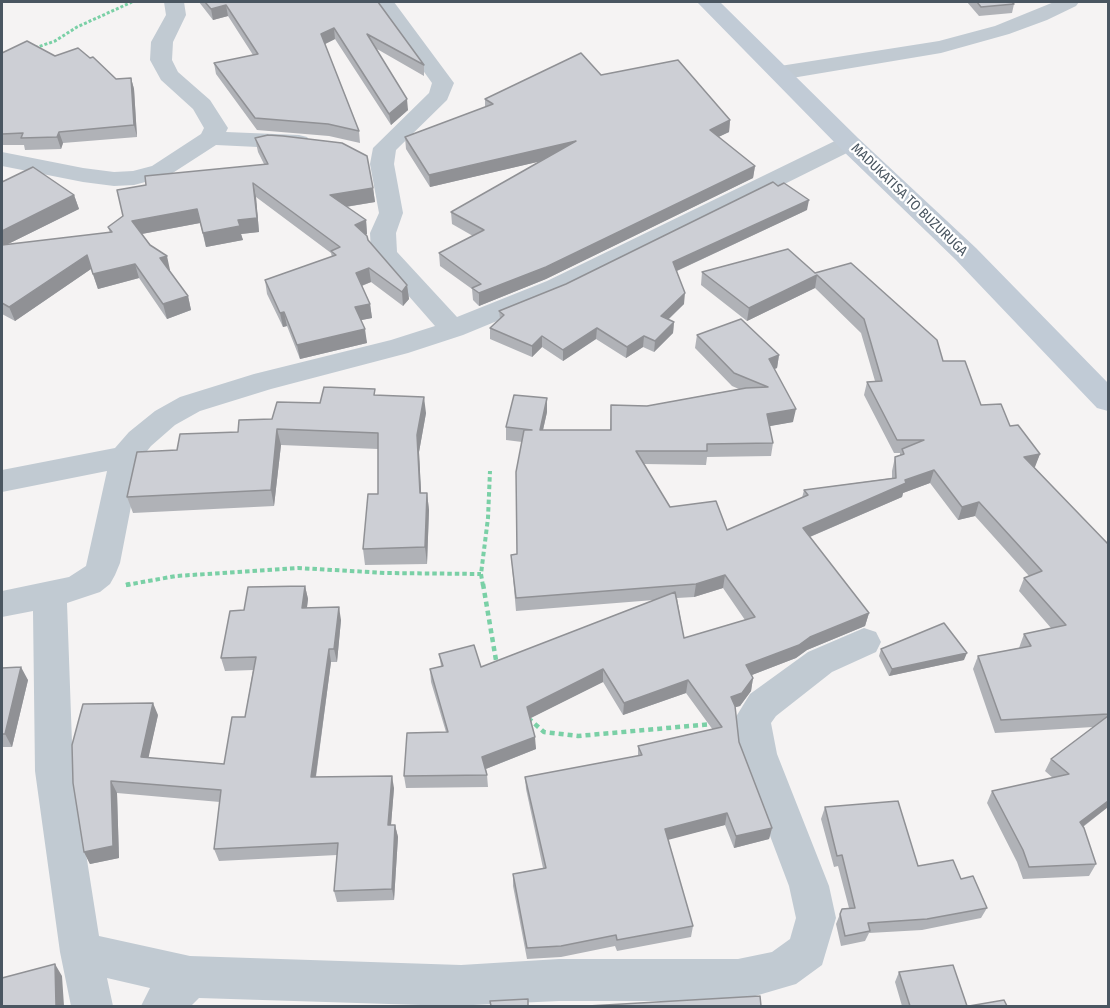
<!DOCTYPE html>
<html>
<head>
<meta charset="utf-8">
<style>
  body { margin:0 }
  #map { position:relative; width:1110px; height:1008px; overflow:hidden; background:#f5f3f3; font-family:"Fira Sans Condensed",sans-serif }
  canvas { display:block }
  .frame { position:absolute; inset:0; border:3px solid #4a5661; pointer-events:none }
</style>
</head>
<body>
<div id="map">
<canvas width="1110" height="1008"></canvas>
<div class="frame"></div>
</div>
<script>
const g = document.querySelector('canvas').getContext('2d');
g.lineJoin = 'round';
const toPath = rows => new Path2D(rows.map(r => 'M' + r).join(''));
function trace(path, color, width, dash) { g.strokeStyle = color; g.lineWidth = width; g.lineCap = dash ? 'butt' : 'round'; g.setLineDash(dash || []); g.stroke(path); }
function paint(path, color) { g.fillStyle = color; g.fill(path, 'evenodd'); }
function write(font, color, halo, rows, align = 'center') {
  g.font = font + ' "Fira Sans Condensed",sans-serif'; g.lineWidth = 4.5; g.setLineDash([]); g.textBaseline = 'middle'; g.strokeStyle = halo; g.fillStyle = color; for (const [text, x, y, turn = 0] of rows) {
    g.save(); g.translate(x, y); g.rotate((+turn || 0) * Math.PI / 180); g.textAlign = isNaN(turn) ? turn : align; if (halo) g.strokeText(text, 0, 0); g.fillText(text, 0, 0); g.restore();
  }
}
trace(toPath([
  [35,48,55,41,77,27,132,2]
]), '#7ad0a6', 3, [3, 2]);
trace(toPath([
  [126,585,176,576,298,568,386,573,481,574],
  [483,586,481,574,488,518,490,471]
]), '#7ad0a6', 4, [4.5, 3]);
trace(toPath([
  [483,584,497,666],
  [126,585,130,584],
  [528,718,544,732,578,736,712,724]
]), '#7ad0a6', 4.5, [5, 4]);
paint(toPath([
  [164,2,184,2,186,15,173,42,172,60,178,72,210,100,228,128,226,132,299,135,307,137,311,142,307,147,299,149,216,145,168,176,134,185,114,186,83,182,2,166,2,152,83,168,114,172,133,171,152,166,201,134,204,128,193,109,161,80,150,60,151,42,166,15,164,2],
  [374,2,394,2,454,83,447,100,396,150,394,164,403,213,396,233,397,252,457,317,547,281,841,138,849,136,857,138,861,143,857,148,565,293,463,335,408,353,271,389,200,411,175,425,151,446,140,460,120,563,115,575,110,584,100,592,67,603,73,771,99,936,190,956,461,965,559,959,738,959,772,952,790,939,796,918,789,886,739,754,734,720,750,694,808,652,864,628,876,632,881,642,876,652,832,672,776,716,771,723,777,754,829,886,836,918,822,965,796,984,738,1001,559,1001,452,1006,199,998,191,1006,141,1006,150,988,107,978,113,1006,71,1006,60,952,35,771,33,611,2,617,2,591,69,577,86,566,107,471,2,492,2,470,115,448,129,432,155,411,180,397,254,374,391,340,435,326,371,253,370,233,379,213,370,164,373,148,429,93,432,83,374,2],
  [1054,2,1079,2,1076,6,1047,20,1009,34,941,53,780,80,772,78,769,73,772,68,780,66,939,41,995,26,1054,2]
]), '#c1cad2');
paint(toPath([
  [697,2,720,2,858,138,976,248,1108,383,1108,411,1097,408,956,260,840,148,697,2]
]), '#c1cbd6');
paint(toPath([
  [199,2,378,2,424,65,424,76,377,49,408,110,391,125,335,39,325,44,359,131,360,143,329,136,257,130,216,74,214,63,253,55,228,16,213,20],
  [967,2,1012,2,1014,4,1012,13,979,16],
  [2,53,55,56,116,79,131,78,134,89,137,137,63,143,61,149,25,150,24,145,2,145],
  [601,75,730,120,729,132,718,137,755,166,753,178,546,279,479,306,473,300,472,289,440,266,439,253,473,236,452,224,451,212,541,161,430,187,406,149,405,137,485,107,485,99],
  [255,138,373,188,375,202,346,207,366,220,367,234,366,235,368,240,407,285,409,299,403,306,371,282,362,286,370,304,372,318,361,320,367,343,300,359,287,326,283,327,267,294,265,280,332,257,331,253,256,197,259,232,241,234,243,240,206,247,200,223,142,234,170,270,169,270,188,296,191,310,167,319,139,278,98,289,91,269,15,321,2,314,2,182,74,195,79,209,6,245,110,233,108,227,264,164,258,152],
  [807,210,677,271,684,304,668,320,674,322,673,333,654,352,643,347,626,358,596,339,563,361,542,347,532,357,490,339,490,328,500,319,499,311],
  [702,272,815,273,943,361,981,405,1010,426,1040,454,1034,467,1108,544,1108,807,1083,827,1096,864,1089,876,1023,879,1017,862,987,803,992,791,1053,778,1045,771,1051,759,1093,727,995,733,973,669,978,656,1019,648,1024,634,1051,628,1019,591,1024,578,1029,576,975,516,958,520,930,483,903,493,902,497,810,537,869,613,865,626,807,650,796,658,752,675,753,678,751,691,740,706,735,707,739,742,772,828,769,839,734,848,725,825,668,839,693,926,691,937,617,951,615,946,561,957,527,959,513,886,513,874,543,868,526,789,525,777,638,756,638,746,713,730,686,693,623,715,603,682,530,718,536,749,486,769,487,775,488,787,406,788,404,776,446,732,431,682,430,669,441,666,439,654,481,667,654,600,516,611,511,555,517,554,522,442,506,440,506,427,547,412,543,430,610,430,611,405,647,406,739,389,732,386,695,348,697,335,779,355,777,368,774,369,793,422,769,426,773,443,771,456,707,457,706,465,644,464,670,507,727,530,802,498,804,490,892,478,892,471,895,457,900,456,900,453,894,453,864,395,867,382,875,381,861,333,815,288,747,321,701,285],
  [723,588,745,620,684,638,677,598,694,597],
  [376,395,426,413,419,452,421,493,427,493,429,510,427,564,365,565,363,549,378,494,378,449,281,445,274,506,133,513,127,497,177,450,238,432,272,419,320,403],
  [305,586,308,599,307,608,341,620,337,662,331,662,316,777,394,788,391,825,395,825,398,837,394,900,337,902,334,891,337,855,219,861,214,849,220,802,117,793,119,858,90,864,84,852,73,783,158,715,148,758,224,764,245,717,253,670,225,671,221,658,244,610],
  [881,649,964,660,889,676,879,656],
  [2,668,28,680,12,747,2,747],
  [825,807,918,866,961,879,987,908,981,918,922,930,869,933,865,941,841,946,836,924,842,909,849,908,838,866,834,867,821,819],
  [899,972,967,1006,902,1006,895,982]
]), '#b0b2b7');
paint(toPath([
  [226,5,228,16,213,20,211,9],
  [334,28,335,39,323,45,321,34],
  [131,78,134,89,137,137,134,125],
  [407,99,408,110,391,125,389,114],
  [730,120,729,132,708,142,710,130],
  [59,132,63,143,61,149,57,137],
  [576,141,576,153,430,187,429,175],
  [755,166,753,178,546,279,479,306,479,293],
  [253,183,256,197,259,232,241,234,243,240,206,247,203,233,238,220],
  [373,188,375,202,332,209,330,195],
  [74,195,79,209,2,247,2,231],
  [809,200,807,210,672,273,673,262],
  [197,209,200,223,136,235,132,221],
  [366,220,367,234,357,239,355,225],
  [87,255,91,269,15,321,9,307],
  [167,256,170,270,163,272,160,258],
  [135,264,139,278,98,289,93,274],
  [369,268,371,282,358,287,356,273],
  [817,275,815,288,747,321,749,308],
  [407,285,409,299,403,306,402,292],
  [685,293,684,304,660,327,661,316],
  [188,296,191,310,167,319,163,304],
  [370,304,372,318,357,321,355,307],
  [284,312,287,326,283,327,280,313],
  [674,322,673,333,654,352,655,341],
  [597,328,596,339,563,361,563,350],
  [365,329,367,343,300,359,297,345],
  [542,336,542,347,532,357,532,346],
  [644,336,643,347,626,358,627,347],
  [779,355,777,368,767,372,769,359],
  [424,397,426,413,419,452,422,510,420,493,417,435],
  [547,398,547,412,540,443,540,430],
  [796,409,793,422,765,427,767,414],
  [277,429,281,445,274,506,271,490],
  [1040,454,1035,467,1019,470,1024,457],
  [934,470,930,483,903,493,902,497,800,541,803,528,905,480],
  [427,493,429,510,427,564,425,547],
  [979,502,975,516,958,520,962,507],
  [725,575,723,588,694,597,696,584],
  [305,586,308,599,305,621,302,608],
  [339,607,341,620,337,662,334,649],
  [869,613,865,626,807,650,796,658,744,678,746,665,810,637],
  [329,649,331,662,314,789,311,777],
  [967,653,964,660,889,676,892,669],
  [21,667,28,680,12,747,5,734],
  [603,669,603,682,527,720,527,707],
  [753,678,751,691,740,706,729,709,731,697],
  [688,680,686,693,623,715,624,703],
  [153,703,158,715,146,769,141,757],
  [535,737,536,749,483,770,482,757],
  [392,776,394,788,390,837,388,825],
  [111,781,117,793,119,858,90,864,84,852],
  [1108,801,1108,807,1073,834,1080,822],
  [727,813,725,825,664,841,665,829],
  [395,825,398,837,394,900,392,889],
  [772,828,769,839,734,848,736,836],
  [55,964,62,976,64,1006,56,1006]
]), '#909195');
const building = toPath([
  [205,2,378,2,424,65,367,34,407,99,389,114,334,28,321,34,359,131,328,124,255,118,214,63,258,54,226,5,211,9,205,2],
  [977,2,1012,2,1014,4,981,7,977,2],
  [27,41,55,56,78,48,90,58,93,57,116,79,131,78,134,125,59,132,57,137,21,138,23,133,2,134,2,53,27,41],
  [581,53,601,75,678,60,730,120,710,130,755,166,546,267,479,293,472,288,481,284,439,253,484,230,451,212,576,141,429,175,405,137,493,104,485,99,581,53],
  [268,135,283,136,342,143,367,156,373,188,330,195,366,220,355,225,367,236,368,240,407,285,402,292,369,268,356,273,370,304,355,307,365,329,297,345,284,312,280,313,265,280,336,255,331,251,340,247,253,183,257,218,238,220,240,226,203,233,197,209,132,221,150,245,167,256,160,258,188,296,163,304,135,264,93,274,87,255,9,307,2,303,2,245,112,232,108,227,123,216,117,190,146,185,145,176,268,164,255,138,268,135],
  [33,167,74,195,2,231,2,182,33,167],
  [773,182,778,186,784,183,809,200,673,262,685,293,661,316,674,322,655,341,644,336,627,347,597,328,563,350,542,336,532,346,490,328,504,315,499,311,566,284,773,182],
  [788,249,815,273,851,263,937,340,943,361,965,361,981,405,1001,404,1010,426,1018,425,1040,454,1024,457,1108,544,1108,714,1001,720,978,656,1031,646,1024,634,1066,625,1024,578,1042,571,979,502,962,507,934,470,905,480,906,483,803,528,869,613,810,637,799,645,746,665,753,678,742,693,731,697,735,706,739,742,772,828,736,836,727,813,665,829,693,926,617,940,616,935,561,946,527,948,513,874,546,868,525,777,642,755,638,746,722,727,688,680,624,703,603,669,527,707,535,737,482,757,487,775,404,776,407,733,448,732,430,669,443,666,439,654,474,645,481,667,675,592,684,638,755,617,725,575,696,584,516,598,511,555,517,554,516,472,524,430,532,430,506,427,514,395,547,398,540,430,611,430,611,405,647,406,746,388,768,387,734,373,697,335,741,319,779,355,769,359,796,409,767,414,773,443,707,444,707,451,636,451,670,507,716,501,727,530,808,495,804,490,896,478,895,457,904,454,902,449,924,440,897,440,867,382,882,381,864,319,817,275,749,308,702,272,788,249],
  [324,387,375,389,374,395,424,397,417,435,420,493,427,493,425,547,363,549,368,494,378,494,378,433,277,429,271,490,127,497,137,452,177,450,180,434,238,432,239,420,272,419,277,402,320,403,324,387],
  [305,586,302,608,339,607,334,649,329,649,311,777,392,776,388,825,395,825,392,889,334,891,338,843,214,849,221,790,111,781,113,846,84,852,73,783,72,745,83,704,153,703,141,757,224,764,232,717,245,717,256,657,221,658,230,611,244,610,248,587,305,586],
  [944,623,967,653,892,669,881,649,944,623],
  [21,667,5,734,2,734,2,668,21,667],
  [1108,716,1108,801,1080,822,1084,828,1096,864,1029,867,1023,850,992,791,1069,774,1051,759,1108,716],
  [898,801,918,866,953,860,961,879,973,876,987,908,927,919,868,923,870,931,845,936,840,914,842,909,855,908,842,855,837,856,825,807,898,801],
  [55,964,56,1006,2,1006,2,978,55,964],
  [953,965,967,1006,910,1006,899,972,953,965],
  [760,996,761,1006,588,1006,760,996],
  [528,999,528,1006,491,1006,490,1001,528,999],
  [1004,1000,1007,1006,969,1006,1004,1000]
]);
paint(building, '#cdcfd5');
trace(building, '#909195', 1.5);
write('14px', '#4a5661', '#fff', [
  ["MADUKATISA TO BUZURUGA",909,200,44]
]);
</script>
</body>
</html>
